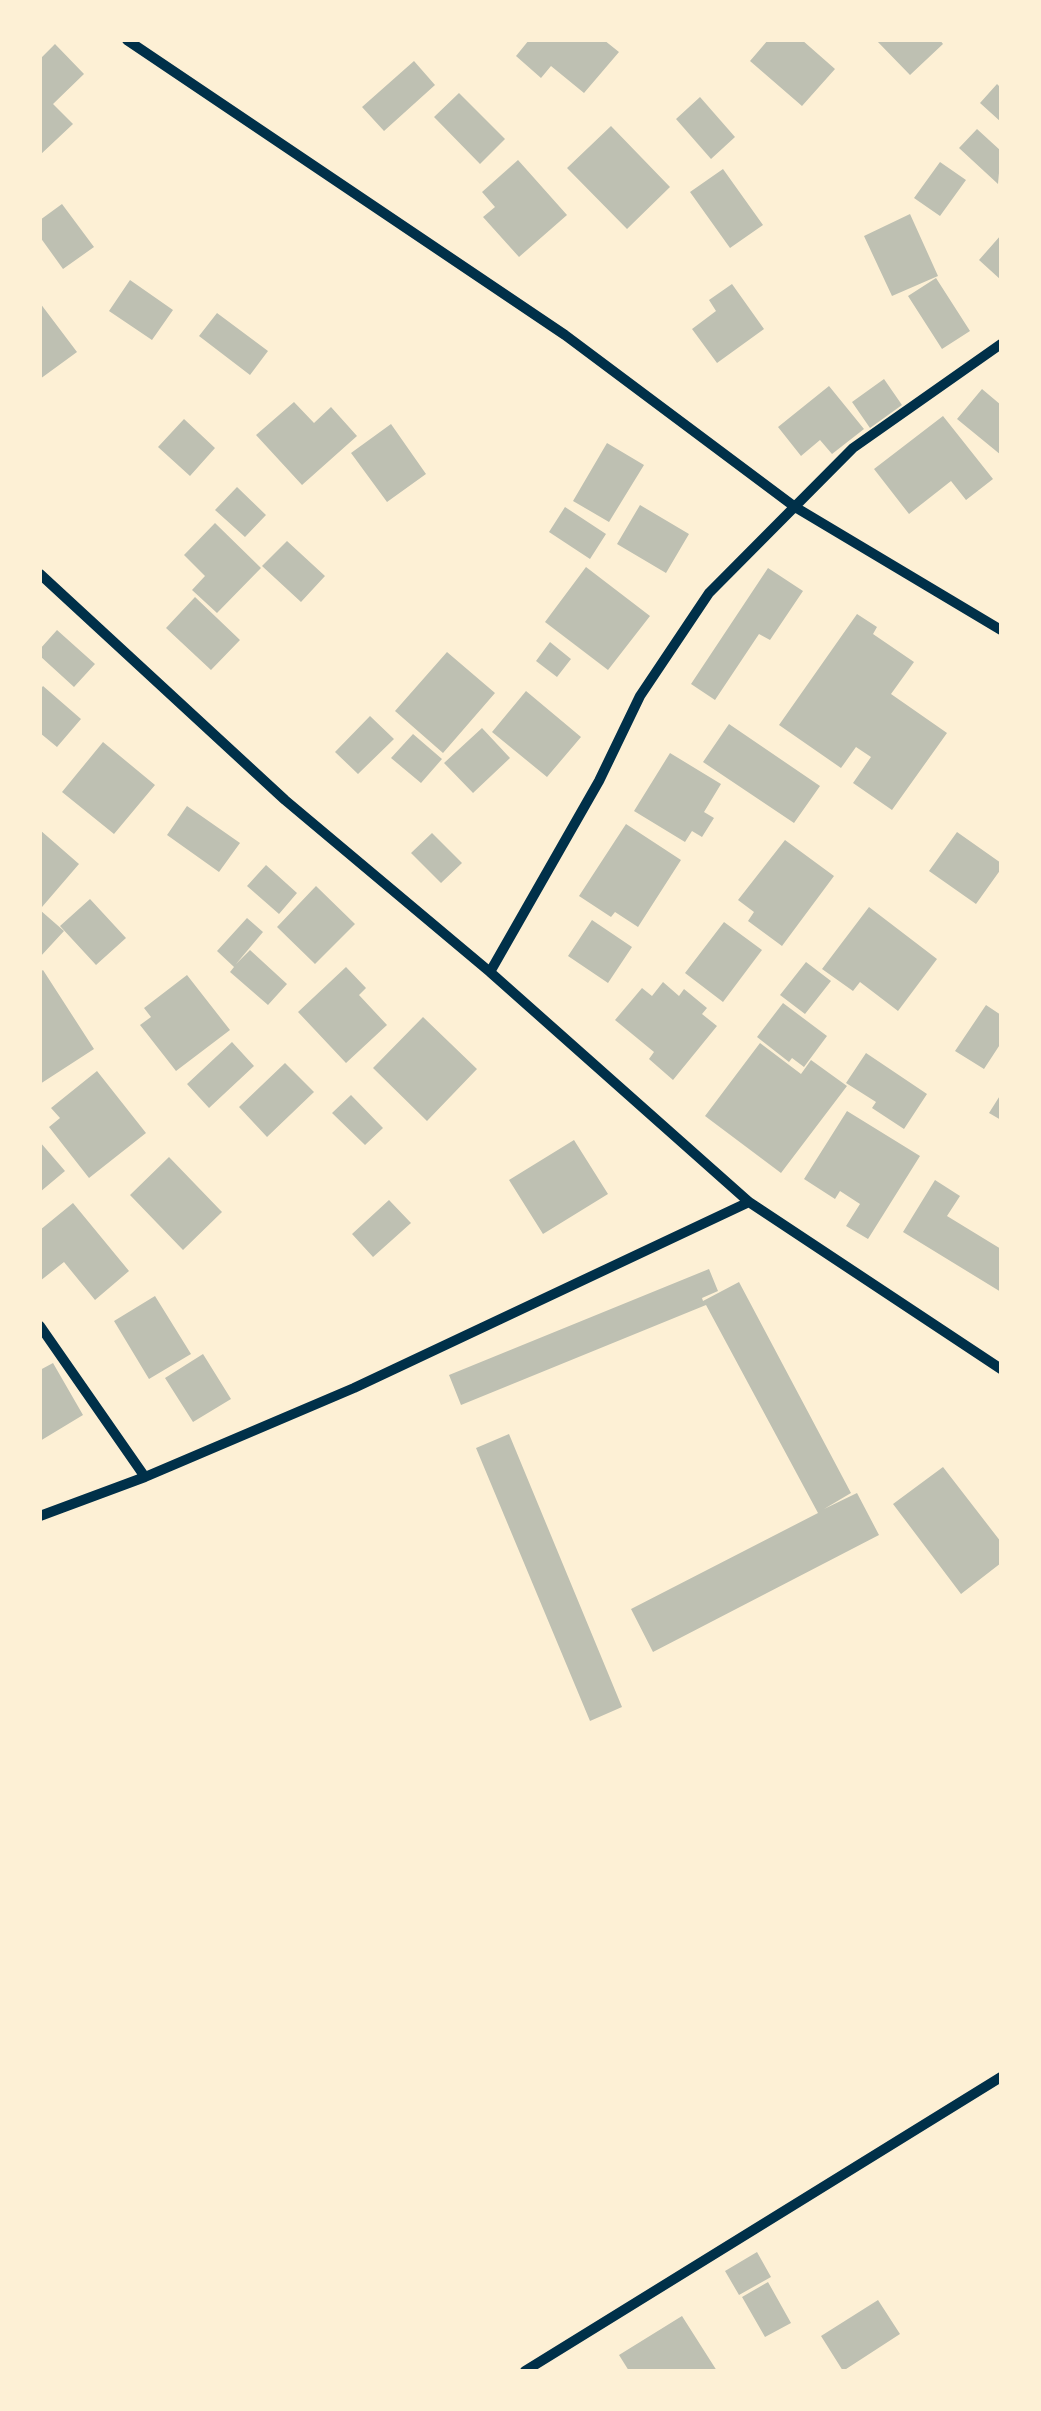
<!DOCTYPE html>
<html>
<head>
<meta charset="utf-8">
<style>
  body { margin:0 }
  #map { position:relative; width:1041px; height:2411px; overflow:hidden; background:#fdf0d5; font-family:Helvetica,sans-serif }
  canvas { display:block }
  .frame { position:absolute; inset:0; border:42px solid #fdf0d5; pointer-events:none }
</style>
</head>
<body>
<div id="map">
<canvas width="1041" height="2411"></canvas>
<div class="frame"></div>
</div>
<script>
const g = document.querySelector('canvas').getContext('2d');
g.lineJoin = 'round';
function paint(path, color) { g.fillStyle = color; g.fill(path, 'evenodd'); }
const toPath = rows => new Path2D(rows.map(r => 'M' + r).join(''));
function trace(path, color, width, dash) { g.strokeStyle = color; g.lineWidth = width; g.lineCap = dash ? 'butt' : 'round'; g.setLineDash(dash || []); g.stroke(path); }
paint(toPath([
  [529,40,604,40,619,52,584,93,551,66,541,78,516,56],
  [768,40,802,40,835,69,802,106,750,61],
  [876,40,940,40,943,44,910,75],
  [55,44,84,74,53,104,73,124,40,155,40,59],
  [414,61,435,85,384,131,362,107],
  [997,84,1001,88,1001,122,980,103],
  [459,93,505,139,480,164,434,117],
  [700,97,735,137,711,159,676,119],
  [611,126,670,187,627,229,567,168],
  [977,129,1001,151,998,184,959,148],
  [518,160,567,215,519,257,483,217,495,207,482,192],
  [940,162,966,180,940,216,914,198],
  [723,169,763,225,730,248,690,192],
  [62,204,94,247,63,269,40,237,40,220],
  [910,214,938,276,892,296,864,236],
  [1001,235,1001,280,979,260],
  [936,278,970,331,942,349,908,296],
  [130,280,173,310,152,340,109,311],
  [732,284,764,329,717,363,692,329,716,311,709,300],
  [40,303,77,352,40,379],
  [217,313,268,351,250,375,199,336],
  [884,379,902,405,870,428,852,402],
  [829,386,864,429,832,454,820,440,801,456,778,427],
  [982,389,1001,405,1001,455,957,419],
  [294,402,314,423,331,407,357,436,302,485,256,435],
  [943,416,993,479,966,500,951,481,909,514,874,469],
  [184,419,215,448,190,476,158,447],
  [391,424,426,474,387,502,351,453],
  [607,443,644,465,609,522,573,501],
  [237,487,266,515,245,537,215,510],
  [640,505,689,534,666,573,617,544],
  [565,507,606,534,590,559,549,532],
  [215,523,261,568,217,613,192,590,205,576,184,555],
  [287,541,325,576,301,602,262,566],
  [586,567,650,616,608,670,545,622],
  [768,568,803,591,770,640,759,634,715,700,691,684],
  [195,597,240,640,211,670,166,628],
  [857,614,877,627,873,634,914,662,891,694,947,733,892,810,853,783,871,757,856,747,841,768,779,725],
  [57,630,95,664,74,687,40,656,40,649],
  [550,642,571,659,557,677,536,661],
  [447,652,495,693,443,753,395,711],
  [43,686,81,719,57,747,40,733,40,690],
  [526,691,581,737,547,777,492,732],
  [370,716,394,739,358,774,335,752],
  [729,724,820,786,794,823,703,762],
  [482,728,510,758,473,793,444,763],
  [413,734,442,759,421,783,391,758],
  [103,742,155,785,114,834,62,792],
  [670,753,721,784,704,812,714,818,702,837,692,831,685,842,634,811],
  [187,806,240,843,219,872,167,835],
  [626,824,681,860,638,927,615,912,611,917,579,896],
  [40,830,79,864,42,907,40,905],
  [957,832,1001,863,1001,869,976,904,929,871],
  [432,833,462,863,441,883,411,853],
  [785,840,834,876,782,946,748,921,754,912,738,900],
  [266,865,297,893,279,914,247,886],
  [316,886,355,924,315,964,277,927],
  [90,899,126,938,96,965,60,926],
  [869,907,937,959,898,1011,860,982,853,991,822,969],
  [40,910,64,931,40,957],
  [247,918,263,932,236,964,250,950,287,984,268,1005,230,972,234,967,217,951],
  [592,920,632,947,608,983,568,956],
  [724,922,762,950,723,1002,685,973],
  [806,962,831,981,805,1014,780,995],
  [346,967,366,988,359,995,387,1025,346,1063,298,1012],
  [43,970,94,1049,40,1084,40,972],
  [187,975,230,1030,176,1071,140,1025,151,1017,144,1008],
  [663,982,679,996,684,989,707,1008,702,1014,717,1026,673,1080,649,1059,654,1052,615,1020,642,988,652,996],
  [783,1003,827,1036,804,1067,792,1058,789,1062,757,1037],
  [986,1005,1001,1015,1001,1043,984,1069,955,1051],
  [423,1017,477,1069,427,1121,373,1068],
  [232,1042,254,1066,209,1108,187,1084],
  [760,1043,801,1074,811,1060,847,1086,781,1173,705,1116],
  [866,1053,927,1094,904,1129,872,1108,876,1102,846,1083],
  [285,1063,314,1092,267,1137,239,1107],
  [97,1071,146,1133,89,1178,49,1127,60,1118,51,1108],
  [1001,1094,1001,1120,989,1113],
  [351,1095,383,1128,365,1145,332,1113],
  [847,1111,920,1156,868,1239,846,1226,860,1204,840,1191,835,1199,804,1179],
  [574,1140,608,1194,543,1234,509,1180],
  [40,1142,65,1171,40,1192],
  [169,1157,222,1212,183,1250,130,1195],
  [935,1180,960,1196,947,1216,1001,1249,1001,1292,903,1232],
  [389,1200,411,1223,373,1257,352,1234],
  [73,1203,129,1271,95,1300,64,1262,40,1281,40,1230],
  [709,1269,718,1291,702,1298,703,1301,739,1282,851,1493,824,1509,857,1493,879,1535,653,1652,631,1609,818,1513,706,1305,461,1405,449,1375],
  [155,1296,191,1354,149,1379,114,1321],
  [203,1354,231,1399,193,1422,165,1378],
  [53,1363,83,1415,40,1441,40,1370],
  [509,1434,622,1707,590,1721,476,1448],
  [943,1467,1001,1542,1001,1563,961,1594,893,1504],
  [757,2252,771,2277,739,2295,725,2271],
  [768,2282,791,2323,765,2337,742,2297],
  [878,2300,900,2334,843,2371,821,2336],
  [682,2316,717,2371,629,2371,619,2355]
]), '#bec0b2');
trace(toPath([
  [127,40,565,335,795,507,1001,630],
  [40,574,285,800,490,972,749,1202,1001,1369],
  [490,972,599,781,640,696,709,593,853,448,1001,344],
  [40,1326,145,1477],
  [40,1516,145,1477,354,1388,749,1202],
  [525,2371,1001,2077]
]), '#003049', 10);
</script>
</body>
</html>
